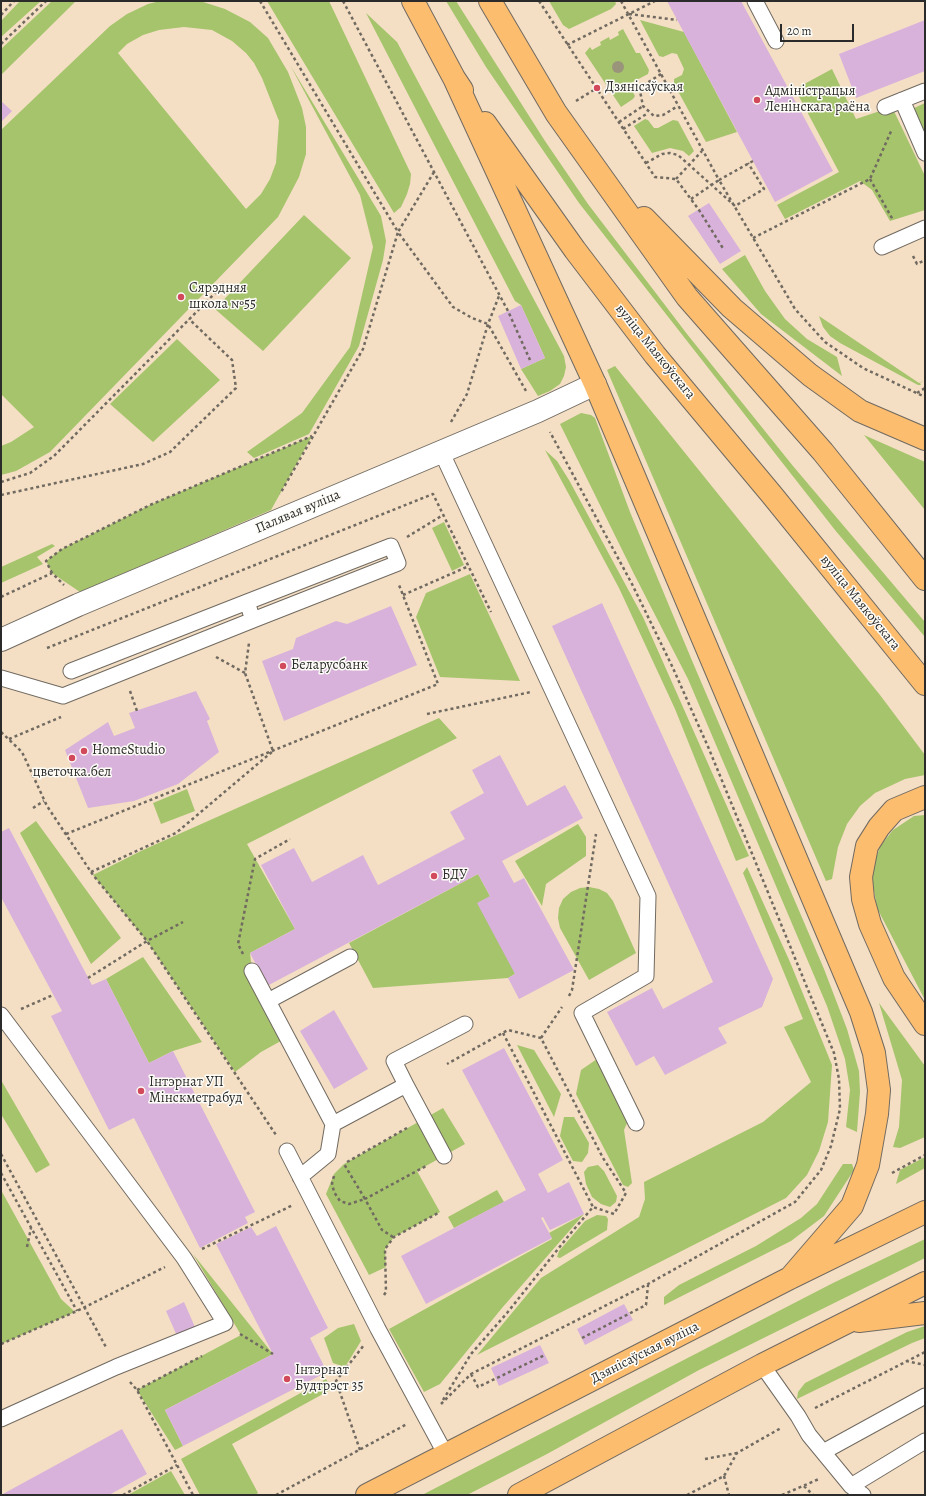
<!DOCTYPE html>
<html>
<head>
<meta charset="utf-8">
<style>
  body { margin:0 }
  #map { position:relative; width:926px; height:1496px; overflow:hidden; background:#f4dfc4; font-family:Alegreya,serif }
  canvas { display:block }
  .frame { position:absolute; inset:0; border:2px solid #2b2b2b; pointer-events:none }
  .scale { position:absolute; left:780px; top:24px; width:74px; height:18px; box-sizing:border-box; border:2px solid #2b2b2b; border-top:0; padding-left:5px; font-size:12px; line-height:14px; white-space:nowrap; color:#2b2b2b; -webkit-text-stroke:3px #fdfcf7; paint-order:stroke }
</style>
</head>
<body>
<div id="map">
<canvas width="926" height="1496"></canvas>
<div class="frame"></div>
<div class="scale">20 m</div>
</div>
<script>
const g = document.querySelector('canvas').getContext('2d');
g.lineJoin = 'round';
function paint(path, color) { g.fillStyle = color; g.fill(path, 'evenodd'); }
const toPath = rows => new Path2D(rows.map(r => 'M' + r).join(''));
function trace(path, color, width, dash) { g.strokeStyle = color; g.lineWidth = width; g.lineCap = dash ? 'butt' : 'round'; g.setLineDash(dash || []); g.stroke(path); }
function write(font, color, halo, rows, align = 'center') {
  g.font = font + ' Alegreya,serif'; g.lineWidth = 3; g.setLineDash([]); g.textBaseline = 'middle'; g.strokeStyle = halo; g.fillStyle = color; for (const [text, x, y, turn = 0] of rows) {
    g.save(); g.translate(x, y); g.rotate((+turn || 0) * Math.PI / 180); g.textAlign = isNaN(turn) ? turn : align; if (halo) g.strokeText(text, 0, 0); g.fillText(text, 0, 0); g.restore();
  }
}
paint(toPath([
  [20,1,41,1,1,37,1,21],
  [52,1,76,1,1,75,1,49],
  [160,1,200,1,225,9,250,22,268,38,288,72,302,108,306,127,306,154,299,177,278,217,50,452,16,471,1,475,1,446,11,442,34,427,1,394,1,130,110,26,127,14,148,4],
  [184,27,212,30,232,41,246,53,254,63,262,78,279,121,276,163,270,179,261,194,246,209,118,53,127,44,143,35,159,30],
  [267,1,329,1,411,174,410,184,407,194,401,207,394,213],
  [446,1,456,1,545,141,588,204,687,334,793,466,925,622,925,637,835,530,579,203,486,67],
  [549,1,615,1,616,4,611,9,569,29,563,25],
  [366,13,397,42,564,356,566,367,564,376,560,384,550,391,538,396,521,369,545,358,521,305,515,301],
  [640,20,684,32,737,132,706,142,674,84,674,79,682,75,684,69,677,54,672,53,663,57,659,56],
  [623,29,636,53,640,53,649,70,648,74,631,83,630,87,635,96,633,99,621,107,585,53,590,47,592,50,601,45,600,42,609,37,610,40,619,35,618,32],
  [290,65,381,216,386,241,383,260,359,346,309,434,254,458,247,452,302,413,350,347,373,247,360,195],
  [832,69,856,119,892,107,925,176,925,210,890,221,872,190,860,181,785,219,777,205,839,172,795,89],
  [925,103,925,137,912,109],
  [645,119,648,120,654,128,658,128,673,120,678,121,694,151,689,156,683,151,670,148,652,153,634,126],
  [304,215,351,258,263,351,215,309],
  [745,255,765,291,785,319,807,339,837,357,842,376,761,314,722,269],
  [819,316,919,383,925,380,920,383,921,385,918,385,840,343,830,336,823,327],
  [177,339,220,380,153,442,110,404],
  [615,366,880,695,925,755,925,775,905,779,875,793,860,806,847,824,838,847,832,879,826,881,607,370],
  [581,413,591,415,595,418,630,512,693,663,824,969,847,1029,859,1071,860,1092,857,1132,846,1127,850,1090,845,1059,827,1006,688,679,634,574,560,424],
  [864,435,925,462,925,510],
  [312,436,271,510,80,592,52,573,46,561,62,549,150,505],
  [545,450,557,461,569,480,643,617,749,856,736,861,675,709,619,588],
  [444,522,464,565,452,571,432,528],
  [52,544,55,546,37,557,43,564,1,583,1,567],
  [470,574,520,681,440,677,416,617,426,593],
  [439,718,457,738,247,844,295,929,250,953,252,971,288,1037,261,1052,235,1072,147,941,93,875,143,850],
  [187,789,195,811,161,824,153,803],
  [925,815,925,1000,877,908,873,884,873,865,881,845,893,830,914,816],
  [36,821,121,938,91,964,20,833],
  [578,824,586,837,586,856,546,884,542,906,515,861],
  [747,867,790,962,832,1065,828,1122,819,1151,807,1175,786,1198,477,1355,541,1278,639,1217,645,1199,644,1182,763,1122,811,1082,784,1027,803,1019,743,873],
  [478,874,490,896,515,974,508,978,373,988,349,943],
  [589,887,599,889,607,893,613,901,636,953,589,980,560,928,558,918,559,908,563,899,571,892,580,888],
  [143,957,202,1042,173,1051,149,1063,106,979],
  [879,1003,925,1066,925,1137,900,1148,893,1147,899,1127,902,1080],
  [517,1045,534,1050,561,1094,554,1117],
  [597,1059,627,1123,624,1130,632,1183,628,1187,623,1185,576,1094,581,1070],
  [1,1080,50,1165,36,1173,1,1114],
  [443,1108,465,1144,417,1171,440,1212,394,1237,385,1249,386,1267,369,1275,326,1194,334,1174,344,1164],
  [564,1117,574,1117,589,1143,588,1153,582,1162,573,1161,560,1136],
  [925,1157,925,1168,896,1184,900,1170],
  [843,1164,852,1164,854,1170,824,1216,791,1241,664,1305,664,1297,679,1285,756,1246,801,1218,817,1204],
  [598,1165,604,1171,617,1196,616,1202,610,1207,601,1204,592,1197,586,1184,584,1172,588,1167],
  [1,1190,61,1299,75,1312,1,1344],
  [497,1190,504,1202,454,1228,448,1217],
  [584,1214,502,1308,440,1384,424,1392,389,1329,552,1239,549,1233],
  [597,1215,606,1216,608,1219,607,1230,560,1258,557,1257,559,1251,585,1221],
  [925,1239,925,1258,699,1370,547,1454,467,1495,422,1495,833,1283],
  [193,1254,273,1354,165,1410,183,1446,175,1450,137,1390,241,1335],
  [354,1324,361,1341,345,1367,333,1363,324,1338,338,1328],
  [925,1326,925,1338,912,1343,797,1399,798,1392,805,1383,907,1332],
  [326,1379,332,1389,232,1444,258,1493,255,1495,200,1495,181,1459],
  [171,1471,185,1495,128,1495]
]), '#a5c46c');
paint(toPath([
  [667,1,741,1,833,171,775,202],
  [925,20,925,71,856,98,839,54],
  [1,101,12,111,1,122],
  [709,203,741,251,720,264,688,216],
  [521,305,545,358,521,369,498,316],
  [602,603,773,979,762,1007,718,1028,727,1043,665,1075,654,1056,636,1066,607,1012,652,988,663,1009,713,982,552,626],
  [391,606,417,665,284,721,262,661,293,649,296,638,336,621,347,624],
  [196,691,210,719,207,721,219,752,178,784,134,801,88,808,65,750,108,722,114,736,135,728,129,713],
  [500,755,527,806,565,785,583,818,502,861,514,883,524,878,574,970,519,999,508,978,515,974,477,903,490,896,478,874,267,986,250,953,295,929,261,865,294,848,312,882,363,855,378,885,465,839,450,812,484,793,472,770],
  [9,828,92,985,106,979,149,1063,173,1051,255,1212,245,1217,248,1223,200,1248,134,1118,109,1130,51,1016,62,1011,1,897,1,832],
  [334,1010,368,1069,334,1089,300,1031],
  [504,1048,563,1160,538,1174,548,1193,569,1182,584,1214,550,1230,543,1217,541,1218,552,1238,426,1304,401,1256,526,1190,462,1070],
  [276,1226,328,1328,310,1338,327,1372,183,1446,165,1410,273,1354,216,1244,251,1227,257,1236],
  [184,1302,195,1327,177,1336,166,1311],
  [624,1304,633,1320,585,1345,577,1329],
  [540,1345,549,1363,499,1386,491,1368],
  [122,1429,147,1474,109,1495,1,1495]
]), '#d8b2db');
const service = toPath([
  [755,1,776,41],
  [902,100,925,153],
  [885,107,925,91],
  [882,247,925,228],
  [441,451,648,896,646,976,582,1013,636,1123],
  [247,602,391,546,398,563,253,620],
  [1,678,63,696,253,620,247,602,71,671],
  [252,971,333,1124,328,1154,300,1177],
  [268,1001,350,957],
  [1,1015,184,1258,225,1323,116,1367,1,1419],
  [406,1085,444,1156],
  [333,1124,406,1085,394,1061,465,1024],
  [287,1151,378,1329,446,1455],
  [762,1365,798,1416,809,1435,851,1486,863,1495],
  [823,1452,925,1396],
  [851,1486,925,1441]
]);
const minor = toPath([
  [1,640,78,605,538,411,595,384]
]);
const primary = toPath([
  [413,1,454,78,462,90],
  [490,1,556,113,687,297,823,452,925,579],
  [454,78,595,384,861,1012,874,1053,879,1090,877,1114,868,1165,852,1206,790,1278],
  [485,123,575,250,655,355,772,495,925,684],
  [644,218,732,308,810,375,860,411,925,439],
  [925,797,894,810,879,827,867,846,861,877,863,899,870,924,894,978,925,1024],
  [859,1321,925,1313],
  [367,1495,790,1278,925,1212],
  [519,1495,762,1365,925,1283]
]);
trace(service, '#716a61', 17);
trace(minor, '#716a61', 24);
trace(primary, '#716a61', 24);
trace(toPath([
  [260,1,398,232,363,349,280,494],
  [343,1,508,311,530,360],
  [539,1,655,177,676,179,699,210,724,250],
  [621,1,719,180,753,161],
  [629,14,677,20],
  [1,15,14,1],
  [1,44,46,1],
  [567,45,655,1],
  [661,74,644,85,640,91,643,106,654,116,663,115,678,106],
  [576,101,597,88],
  [619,122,643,106],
  [623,129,648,113],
  [646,163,662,154,670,153,678,155,735,206,764,189,748,163],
  [434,172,398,232,453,307,472,318,488,324,526,391],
  [676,179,702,151],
  [870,179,893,220],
  [691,199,719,180,795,309,825,342,863,368,925,397],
  [753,238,870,179,892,129],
  [913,256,917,264,925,260],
  [917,393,925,388],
  [451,422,467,394,488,324,499,296],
  [1,482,30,473,54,456,224,284],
  [1,495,143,464,170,452,236,388,232,360,189,319],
  [407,537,443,515],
  [52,573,46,561,62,549,150,505,312,436],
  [403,595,469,566],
  [1,597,52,573,64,585],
  [47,648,433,494,491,612],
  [216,657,245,673],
  [130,691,137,711],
  [427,714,531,692],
  [1,732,22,752,47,806,93,875,147,941,276,1135],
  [9,739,61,717],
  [33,808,44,801],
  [66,834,438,684,399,585],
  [91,872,176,833,273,751,245,673,249,643],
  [243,954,238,944,255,859,290,839],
  [88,978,147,941,183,922],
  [569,996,572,990,596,834],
  [21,1009,53,995],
  [503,1033,593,1207],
  [541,1038,562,1007],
  [1,1154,107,1349],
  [347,1162,407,1128],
  [1,1173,77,1311],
  [892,1173,925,1155],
  [334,1176,332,1183,334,1192,340,1201,349,1204,365,1199,344,1164],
  [393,1237,382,1230,365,1199,426,1166],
  [27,1247,31,1228],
  [202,1249,293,1205],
  [384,1295,386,1292,385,1249,394,1237,440,1212],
  [240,1334,273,1354],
  [582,1338,646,1305,648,1285],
  [1,1344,77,1311,165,1267],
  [906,1361,925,1365],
  [471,1374,478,1387,545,1355],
  [130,1382,137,1390,193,1495],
  [137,1390,202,1356],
  [443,1400,471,1354,507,1313,570,1234,593,1207,614,1214,626,1193,603,1158,541,1038,508,1030,447,1064],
  [441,1404,471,1374,648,1284,795,1202,821,1170,831,1146,840,1109,839,1079,834,1053,709,749,672,666,632,584,550,432],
  [815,1408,925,1352],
  [360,1450,336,1381,364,1345],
  [705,1459,737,1453],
  [724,1476,729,1495],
  [804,1486,813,1495],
  [123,1495,177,1465],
  [276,1495,407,1424],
  [687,1495,724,1476,737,1453,781,1428],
  [782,1495,819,1479]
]), '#716a61', 2.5, [3, 3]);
trace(service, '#fff', 15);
trace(minor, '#fff', 22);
trace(primary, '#fcbd6f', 22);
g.fillStyle = '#9a957a';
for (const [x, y] of [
  [618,67]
]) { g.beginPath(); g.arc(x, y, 6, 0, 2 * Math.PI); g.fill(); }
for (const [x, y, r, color] of [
  [597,88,4,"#d1495b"],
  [757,100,4,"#d1495b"],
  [181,297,4,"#d1495b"],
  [283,666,4,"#d1495b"],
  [84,751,4,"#d1495b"],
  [72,758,4,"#d1495b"],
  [434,876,4,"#d1495b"],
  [141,1091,4,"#d1495b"],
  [287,1379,4,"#d1495b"]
]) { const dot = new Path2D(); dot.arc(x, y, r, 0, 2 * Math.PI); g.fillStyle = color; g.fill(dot); trace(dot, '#fdfcf7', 1.5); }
write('14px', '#2b2b2b', '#fdfcf7', [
  ["Дзянісаўская",605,88],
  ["Адміністрацыя",765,92],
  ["Ленінскага раёна",765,108],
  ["Сярэдняя",189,289],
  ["школа №55",189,305],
  ["Беларусбанк",291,666],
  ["HomeStudio",92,751],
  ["цветочка.бел",72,773,"center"],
  ["БДУ",442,876],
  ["Інтэрнат УП",149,1083],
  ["Мінскметрабуд",149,1099],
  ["Інтэрнат",295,1371],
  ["Будтрэст 35",295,1387]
], 'left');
write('14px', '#2b2b2b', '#fdfcf7', [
  ["вуліца Маякоўскага",655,352,51],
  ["Палявая вуліца",298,512,-23],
  ["вуліца Маякоўскага",860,603,51],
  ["Дзянісаўская вуліца",645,1353,-27]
]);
</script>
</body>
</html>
